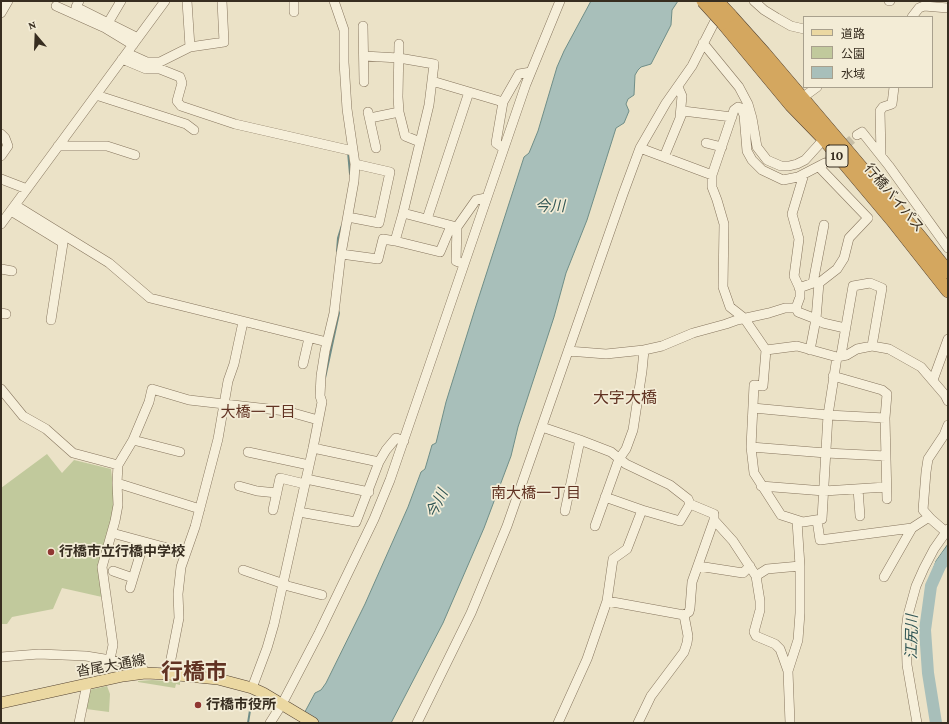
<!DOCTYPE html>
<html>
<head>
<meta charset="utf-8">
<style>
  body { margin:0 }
  #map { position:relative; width:949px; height:724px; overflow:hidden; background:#ebe2c7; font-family:"Crimson Pro","Noto Sans JP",serif }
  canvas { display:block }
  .frame { position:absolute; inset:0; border:2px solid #372d20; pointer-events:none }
  .legend { position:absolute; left:803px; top:16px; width:130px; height:72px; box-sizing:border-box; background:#f3ecd6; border:1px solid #a8a08d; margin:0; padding:5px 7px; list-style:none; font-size:12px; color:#372d20 }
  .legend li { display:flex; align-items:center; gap:8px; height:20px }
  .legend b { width:20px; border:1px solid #a8a08d }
  .north { position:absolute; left:16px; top:16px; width:40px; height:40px; -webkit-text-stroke:3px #f3ecd6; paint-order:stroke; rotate:341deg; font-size:11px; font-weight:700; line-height:16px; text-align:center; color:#372d20 }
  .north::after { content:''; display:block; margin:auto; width:14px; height:18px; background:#372d20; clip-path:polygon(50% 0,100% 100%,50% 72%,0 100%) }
</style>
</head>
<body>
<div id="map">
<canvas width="949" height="724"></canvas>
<div class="frame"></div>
<ul class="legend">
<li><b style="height:5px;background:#ebd8a2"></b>道路</li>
<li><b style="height:11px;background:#c1c99c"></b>公園</li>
<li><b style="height:11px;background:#a8bfba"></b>水域</li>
</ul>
<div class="north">N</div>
</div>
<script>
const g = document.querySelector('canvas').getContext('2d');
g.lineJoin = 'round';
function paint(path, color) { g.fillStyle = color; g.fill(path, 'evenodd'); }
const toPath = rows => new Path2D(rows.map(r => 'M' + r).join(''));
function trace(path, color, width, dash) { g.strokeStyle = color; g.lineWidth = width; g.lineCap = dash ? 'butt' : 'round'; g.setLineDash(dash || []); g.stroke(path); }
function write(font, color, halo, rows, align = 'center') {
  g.font = font + ' "Crimson Pro","Noto Sans JP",serif'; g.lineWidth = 3.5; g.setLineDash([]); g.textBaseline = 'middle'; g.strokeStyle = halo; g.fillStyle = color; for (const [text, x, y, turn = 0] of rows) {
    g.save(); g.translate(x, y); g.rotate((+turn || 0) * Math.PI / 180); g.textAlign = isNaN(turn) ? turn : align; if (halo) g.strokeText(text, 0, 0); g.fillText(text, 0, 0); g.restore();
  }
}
paint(toPath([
  [47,454,62,473,74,460,111,469,115,505,98,565,102,597,62,588,53,609,12,617,7,624,1,624,1,488],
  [152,680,180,682,180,685,176,684,175,688,138,682,138,681],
  [107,686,110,694,109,712,86,709,89,690]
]), '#c1c99c');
const water = toPath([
  [591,1,678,1,672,10,671,25,651,64,641,67,638,70,635,75,634,95,628,99,626,104,629,111,624,123,616,128,587,220,566,273,554,317,518,427,511,456,484,528,443,623,391,723,299,723,315,693,321,690,326,683,365,604,408,507,421,472,425,469,432,445,436,443,446,402,475,309,524,157,529,153,538,131,557,67,564,51,591,1],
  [948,544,948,559,929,582,936,561,948,544]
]);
paint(water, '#a8bfba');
trace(water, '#6f8d87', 1);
trace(toPath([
  [340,51,340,62],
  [348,152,350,174],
  [337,251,338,238,342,225],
  [325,378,339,313,338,310],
  [248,723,251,704]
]), '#6f8d87', 2);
trace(toPath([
  [936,723,928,673,925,630,931,586,940,566,948,555]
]), '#a8bfba', 12);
trace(toPath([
  [825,163,857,135]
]), '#c7bea6', 9, [9, 4.5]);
const minor = toPath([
  [79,1,76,7,138,38],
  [187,1,190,47],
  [294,1,294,12],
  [754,1,764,10,777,18,791,26,804,29],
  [889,1,890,1],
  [56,6,105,28,133,45],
  [1,13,8,1],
  [912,17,919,8,924,6,948,8],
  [108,23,121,1],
  [363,26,364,82],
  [703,43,739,87,748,104,752,118,757,147,767,160,781,166,789,166,797,164,805,160,824,139],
  [399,44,398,97,399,112,405,136,420,142],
  [127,53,147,62,160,62,190,47,224,42,222,1],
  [364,56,399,58,434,64,429,105,403,213,457,227,456,261,464,264],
  [122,59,146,69,160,69,180,77,182,83,177,101,181,106,235,124,353,151],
  [432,81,503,102],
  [678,87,682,96,680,117],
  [96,95,186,124,194,130],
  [802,98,817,87],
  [368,112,376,148],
  [370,118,399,112],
  [1,134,5,138,8,146,1,156],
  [857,135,862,132,889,166,948,248],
  [706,143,722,147],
  [58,146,107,146,135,155],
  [503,148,496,143,503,102,519,74,531,72],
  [640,148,712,175],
  [881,155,880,111,883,107,892,104,894,87],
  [664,157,683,111,732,117],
  [825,163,798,177,783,180,762,170,752,160,747,151,744,115,741,108,738,107,734,110,712,175,712,187,717,200,724,224,723,287,730,307,744,318,766,350,763,386,754,385,751,447,754,473,781,515,803,522,822,519,828,415,837,357],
  [1,179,27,189],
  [15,205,109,263,150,298,327,342],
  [11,211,63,243,51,320],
  [403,213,395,241,440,252,451,226],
  [348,217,379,223,390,172,355,164],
  [427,219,469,92],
  [1,224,165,1],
  [457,227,476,200,486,198],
  [341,254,378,259,383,239,395,241],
  [1,269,12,271],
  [799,288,813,283,824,225],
  [796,308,800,297,800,289,794,276,799,239,792,214,804,174],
  [1,313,6,314],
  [766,350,797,346,837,357,847,355,857,349,872,346,889,349,921,367,945,395,948,401],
  [810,350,816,319,819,283,837,269,844,258,849,238,868,218,819,167],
  [568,351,606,354,644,350,662,346,693,333,726,324,737,320,769,313,785,308,796,308,798,312,816,319,823,323,845,328],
  [841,355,853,286,870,283,882,288,872,346],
  [303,364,309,338],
  [833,376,882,390,887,394,885,418],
  [933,380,948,339],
  [1,389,23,416,46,429,73,453,118,465],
  [753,408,828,415,885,418,887,499],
  [542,427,580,440,611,452,626,464,670,485,688,499,690,504,714,514,714,520,692,582,690,608,689,612,684,615,607,601,613,559,627,549,642,510],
  [133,440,180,452],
  [751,447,826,453,886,456],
  [313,448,379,462],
  [248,452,309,465],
  [306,479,369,492],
  [239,486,257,491,277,493],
  [761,486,824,491,886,487],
  [858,489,860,516],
  [605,497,642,510,680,521,690,504],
  [200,509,117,483,118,465,133,440,149,402,152,389,189,400,286,411,318,420],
  [273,510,280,478,305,484],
  [565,511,580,440],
  [299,512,356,522,379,462,386,450,396,438,404,441],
  [714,520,733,541,756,576,760,601,760,610,754,632,756,636,775,644,780,649,783,657,788,671,790,723],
  [817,520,820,540,912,528,929,517],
  [595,526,619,459,626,449,633,430,642,371,644,350],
  [946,532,931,519,923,510,926,472,928,459,944,435,948,425],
  [112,533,186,553],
  [698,566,743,573,750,566],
  [243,570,284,584,288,586,322,595],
  [113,571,133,578],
  [756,576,767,569,800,566],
  [884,577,912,528],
  [130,588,144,542],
  [1,657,39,654,86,656,141,665,145,673],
  [110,659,113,645,102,567,115,521,118,505,117,483],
  [788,671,798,640,800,613,800,566,797,521],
  [168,674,179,618,178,594,181,567,195,527,218,439,228,381,234,364,243,322],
  [252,688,267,648,274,624,313,448,322,402,320,396,321,376,325,351,334,313,341,254,354,181,355,164,347,109,344,62,344,30,334,1],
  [79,723,87,684],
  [270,723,282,704,319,633,374,519,390,480,526,84,560,1],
  [417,723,471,613,507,526,623,194,640,148,666,103,692,66,719,13],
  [558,723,587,659,607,601],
  [638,723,651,696,684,652,687,643,688,636,684,615],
  [917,723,907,665,906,630,908,615,916,586,924,568,934,549,948,529]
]);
const major = toPath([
  [1,703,123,676,145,673,168,674,218,679,252,688,263,693,313,723]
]);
const highway = toPath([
  [730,15,764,53,921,238,948,272],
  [723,23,791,105,824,139,892,220,948,291]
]);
trace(minor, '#86755e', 10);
trace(major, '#544332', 12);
trace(highway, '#544332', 14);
trace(minor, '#f6efda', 9);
trace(major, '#ebd8a2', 11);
trace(highway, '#d4a75f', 13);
const highwayBridge = toPath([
  [703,1,723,23],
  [717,1,730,15]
]);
trace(highwayBridge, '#544332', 14, []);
trace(highwayBridge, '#d4a75f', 13);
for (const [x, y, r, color] of [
  [51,552,4,"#903732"],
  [198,705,4,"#903732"]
]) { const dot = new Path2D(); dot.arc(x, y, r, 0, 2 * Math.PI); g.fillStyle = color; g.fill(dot); trace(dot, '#f3ecd6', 1.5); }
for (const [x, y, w] of [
  [837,156,22]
]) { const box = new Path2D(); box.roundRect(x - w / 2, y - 11, w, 22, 3); g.fillStyle = '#f3ecd6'; g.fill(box); trace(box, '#372d20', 1); }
write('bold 13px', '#372d20', null, [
  ["10",837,156]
]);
write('14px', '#372d20', '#f3ecd6', [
  ["行橋バイパス",894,198,50],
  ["沓尾大通線",111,666,-10]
]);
write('bold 14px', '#372d20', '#f3ecd6', [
  ["行橋市立行橋中学校",59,552],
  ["行橋市役所",206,705]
], 'left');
write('italic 15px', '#315655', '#f3ecd6', [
  ["今川",550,206],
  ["今川",437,504,-64],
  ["江尻川",912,637,-89]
]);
write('15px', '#613323', '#f3ecd6', [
  ["大橋一丁目",258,412],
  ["南大橋一丁目",536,493]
]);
write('16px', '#613323', '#f3ecd6', [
  ["大字大橋",625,398]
]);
write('bold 22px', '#613323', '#f3ecd6', [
  ["行橋市",194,672]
]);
</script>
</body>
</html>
